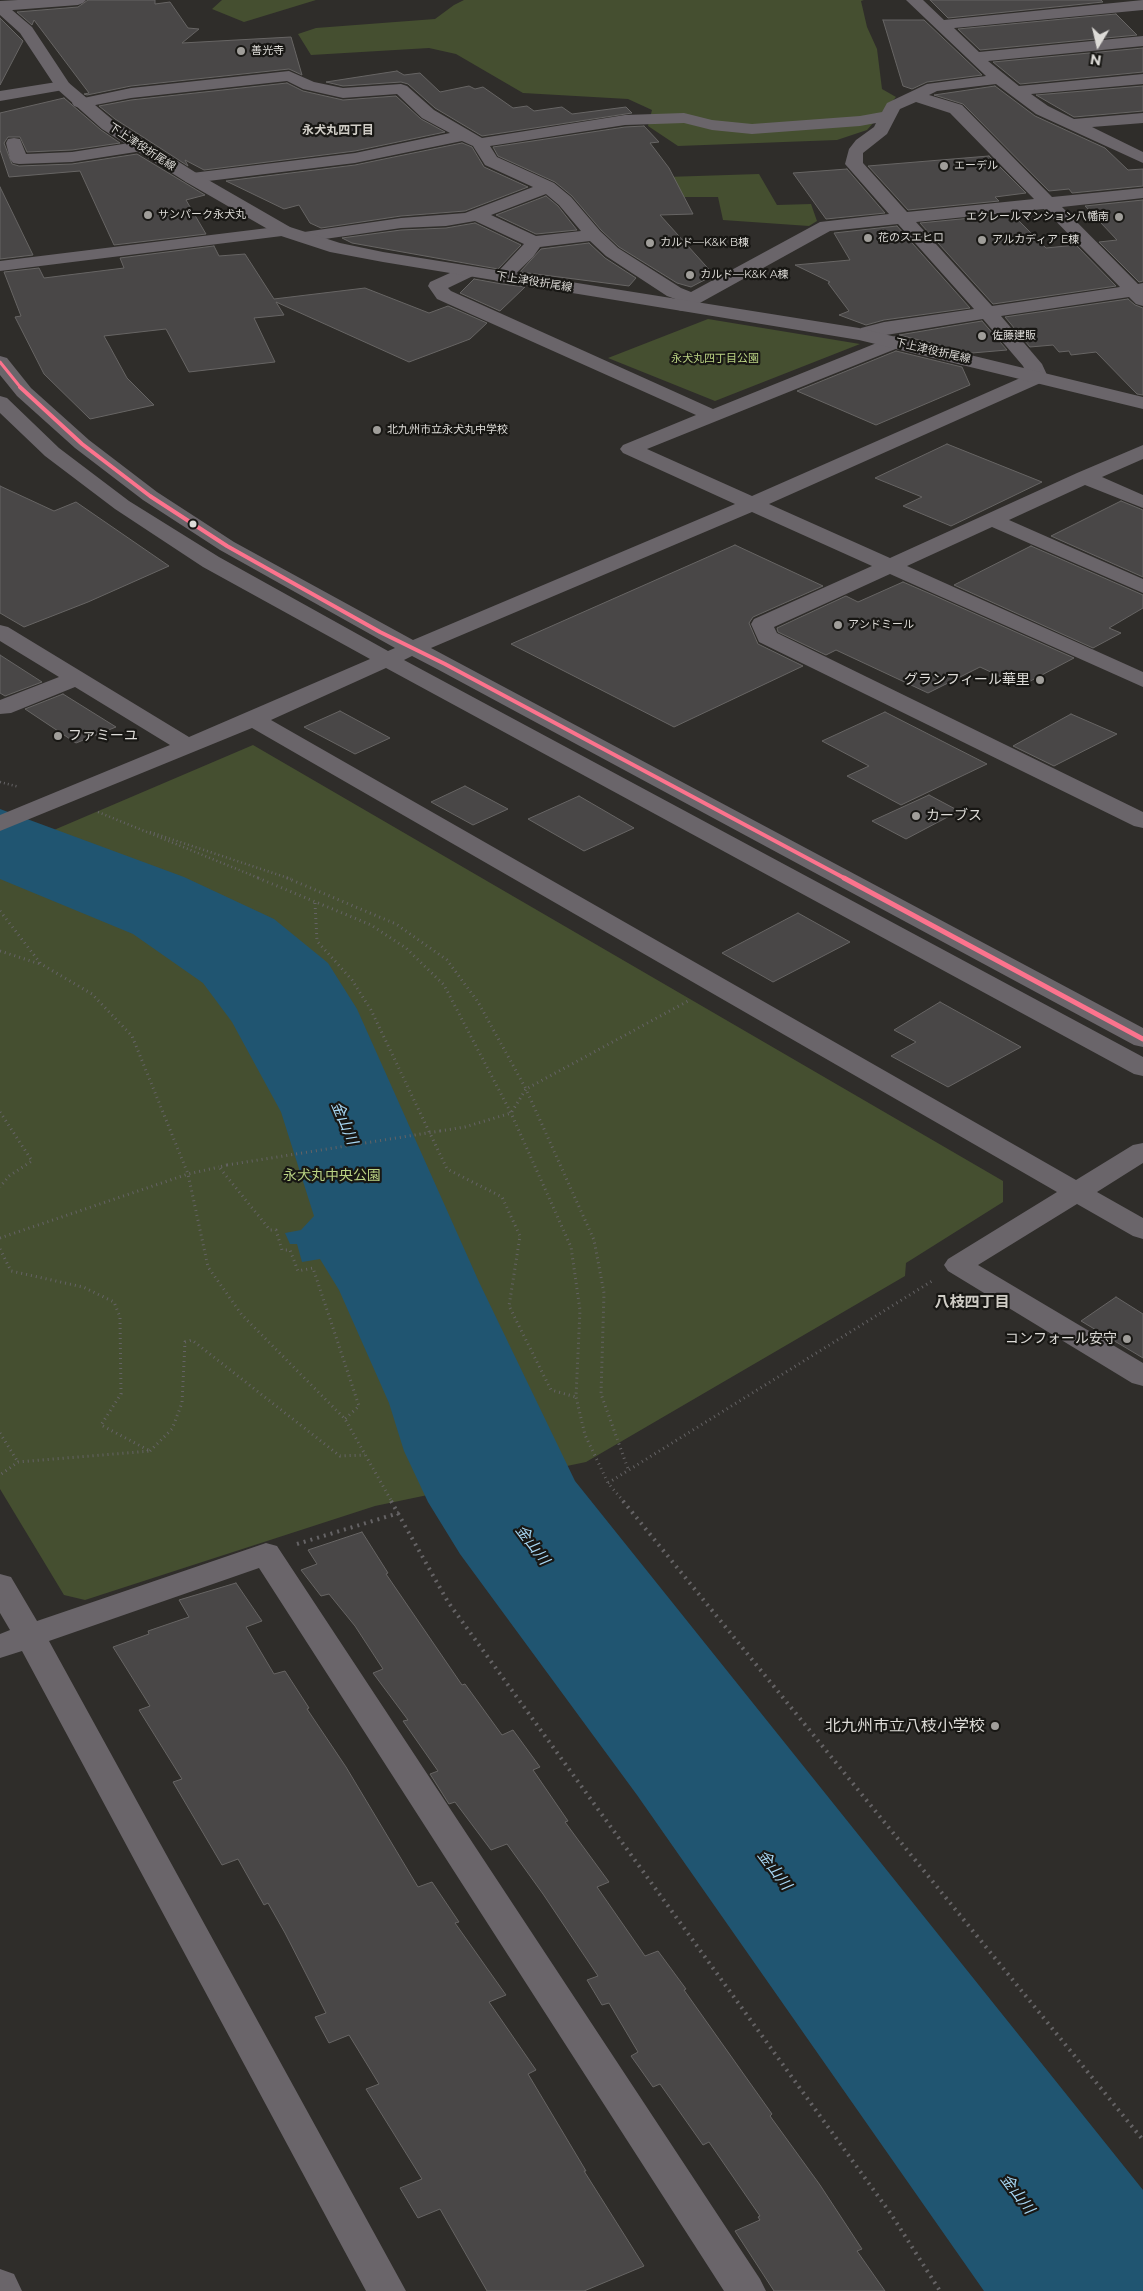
<!DOCTYPE html>
<html>
<head>
<meta charset="utf-8">
<style>
  body { margin:0 }
  #map { position:relative; width:1143px; height:2291px; overflow:hidden; background:#2f2d2a; font-family:Montserrat,sans-serif }
  canvas { display:block }
  .north { position:absolute; left:1073px; top:20px; width:50px; height:50px; -webkit-text-stroke:4px #181714; paint-order:stroke; rotate:189deg; font-size:14px; font-weight:700; line-height:20px; text-align:center; color:#dddbd7 }
  .north::after { content:''; display:block; margin:auto; width:18px; height:22px; background:#dddbd7; clip-path:polygon(50% 0,100% 100%,50% 72%,0 100%) }
</style>
</head>
<body>
<div id="map">
<canvas width="1143" height="2291"></canvas>
<div class="north">N</div>
</div>
<script>
const g = document.querySelector('canvas').getContext('2d');
g.lineJoin = 'round';
function paint(path, color) { g.fillStyle = color; g.fill(path, 'evenodd'); }
const toPath = rows => new Path2D(rows.map(r => 'M' + r).join(''));
function trace(path, color, width, dash) { g.strokeStyle = color; g.lineWidth = width; g.lineCap = dash ? 'butt' : 'round'; g.setLineDash(dash || []); g.stroke(path); }
function write(font, color, halo, rows, align = 'center') {
  g.font = font + ' Montserrat,"Noto Sans JP",sans-serif'; g.lineWidth = 4.5; g.setLineDash([]); g.textBaseline = 'middle'; g.strokeStyle = halo; g.fillStyle = color; for (const [text, x, y, turn = 0] of rows) {
    g.save(); g.translate(x, y); g.rotate((+turn || 0) * Math.PI / 180); g.textAlign = isNaN(turn) ? turn : align; if (halo) g.strokeText(text, 0, 0); g.fillText(text, 0, 0); g.restore();
  }
}
paint(toPath([
  [222,0,316,0,244,22,212,9],
  [464,0,864,0,861,1,867,27,877,49,882,89,896,97,867,130,837,140,678,146,648,126,652,110,628,99,523,93,456,54,429,48,311,55,298,34,316,28,435,19,454,5],
  [759,174,777,205,811,204,817,221,809,226,723,220,718,197,651,197,666,177],
  [708,319,860,344,715,401,608,358],
  [253,745,1003,1181,1003,1202,906,1263,905,1276,586,1462,375,1506,85,1600,64,1595,0,1489,0,853]
]), '#454f30');
paint(toPath([
  [0,809,184,877,274,919,328,963,357,1009,479,1282,575,1481,1143,2190,1143,2291,984,2291,637,1795,460,1554,428,1502,404,1451,389,1403,339,1290,320,1259,302,1262,297,1244,290,1244,285,1233,301,1230,314,1216,281,1112,232,1022,203,983,133,934,0,879]
]), '#205571');
const building = toPath([
  [88,0,155,0,155,4,170,2,188,28,199,29,182,43,291,37,302,75,289,69,131,86,87,95,84,94,89,93,34,20,32,25,17,12,78,7,88,0],
  [930,0,1101,0,1103,2,948,18,930,0],
  [1116,14,1137,35,980,50,958,29,1116,14],
  [0,18,23,41,0,85,0,18],
  [883,20,924,20,982,75,927,82,912,89,903,86,883,20],
  [1143,48,1143,72,1020,84,993,62,1143,48],
  [397,71,404,75,420,73,440,92,469,86,475,89,483,87,513,108,527,106,534,111,562,107,572,114,626,107,632,113,482,136,435,108,408,84,401,82,343,86,326,82,397,71],
  [287,83,303,91,343,100,396,96,421,119,445,132,355,151,204,170,185,160,188,166,115,119,99,106,131,100,287,83],
  [995,86,1035,116,1105,148,1128,170,1143,169,1143,186,1072,193,1069,189,1049,191,963,104,934,95,995,86],
  [1143,86,1143,111,1074,117,1036,95,1143,86],
  [64,98,101,130,120,143,72,150,27,152,20,137,8,137,4,143,12,164,19,166,72,164,137,154,205,195,186,200,206,234,114,245,80,171,9,177,0,150,0,113,64,98],
  [644,126,659,142,650,143,669,168,693,214,660,215,714,275,691,287,677,283,619,247,601,230,572,196,555,182,498,156,493,147,625,127,644,126],
  [462,143,472,147,484,167,528,187,465,211,401,216,321,228,310,223,299,205,284,209,226,181,355,165,462,143],
  [989,156,1026,193,995,197,999,201,908,210,868,166,989,156],
  [847,169,885,213,826,219,793,173,847,169],
  [0,187,33,255,0,259,0,187],
  [546,196,558,206,577,230,536,234,496,215,546,196],
  [1143,200,1143,281,1139,282,1099,242,1117,240,1085,206,1143,200],
  [1012,214,1046,248,1076,245,1116,286,993,304,920,223,1012,214],
  [475,223,521,245,498,269,352,243,342,238,401,230,446,228,475,223],
  [897,226,970,308,884,320,866,325,839,315,849,311,828,283,830,282,795,265,850,260,834,233,897,226],
  [589,243,605,258,636,278,629,286,520,272,541,249,589,243],
  [214,246,219,256,245,254,274,299,365,288,429,313,448,306,487,323,470,339,409,362,276,302,284,315,254,318,275,362,189,372,166,329,104,336,127,378,154,405,90,419,44,374,15,317,21,316,4,272,39,268,44,278,124,268,120,258,214,246],
  [474,279,502,284,525,287,500,311,460,293,474,279],
  [1128,299,1135,305,1143,308,1143,395,1137,394,1096,352,1071,355,1069,351,1059,352,1053,345,1030,347,1005,317,1128,299],
  [982,321,1007,350,972,353,899,335,982,321],
  [896,351,962,367,970,385,876,425,797,391,896,351],
  [947,444,1042,482,951,526,903,506,922,497,875,478,947,444],
  [0,486,54,511,76,502,169,566,88,602,24,627,0,613,0,486],
  [1121,501,1143,510,1143,577,1051,536,1121,501],
  [735,545,823,586,753,617,749,623,758,644,803,666,674,727,511,644,735,545],
  [1031,546,1143,595,1143,608,1109,628,1121,633,1093,648,954,585,1031,546],
  [903,582,933,595,1074,658,1021,686,980,667,928,693,836,650,826,655,778,632,777,628,846,596,858,602,903,582],
  [0,655,42,682,5,696,0,693,0,655],
  [63,694,116,727,76,743,25,709,63,694],
  [340,711,390,738,355,754,304,727,340,711],
  [885,712,987,764,901,805,847,776,869,766,822,741,885,712],
  [1071,714,1117,734,1054,766,1013,746,1071,714],
  [465,786,508,809,473,825,431,802,465,786],
  [929,795,959,811,906,839,872,821,929,795],
  [579,796,634,828,584,851,528,819,579,796],
  [798,913,850,942,773,982,722,953,798,913],
  [940,1002,1021,1047,948,1087,891,1056,916,1042,894,1030,940,1002],
  [1116,1297,1143,1314,1143,1358,1081,1321,1116,1297],
  [362,1532,388,1573,386,1574,462,1685,465,1684,502,1735,513,1730,540,1767,533,1770,568,1821,565,1822,609,1882,597,1887,645,1956,658,1951,686,1989,684,1990,772,2114,770,2116,820,2185,862,2249,857,2251,885,2291,774,2291,735,2231,760,2220,758,2217,760,2216,709,2142,703,2145,660,2084,653,2087,631,2056,638,2052,609,2003,602,2005,587,1980,598,1976,543,1894,507,1844,491,1850,455,1802,449,1804,430,1774,438,1771,403,1721,408,1720,373,1673,383,1669,355,1626,329,1594,321,1596,301,1570,317,1564,308,1550,362,1532],
  [236,1583,262,1621,246,1627,274,1674,285,1671,309,1708,307,1709,346,1767,418,1887,432,1882,459,1922,455,1923,506,1995,489,2002,536,2070,528,2074,586,2171,584,2171,644,2266,584,2291,487,2291,440,2209,418,2218,400,2188,422,2179,366,2089,379,2084,349,2035,329,2043,315,2017,326,2013,285,1933,268,1903,264,1905,238,1859,222,1865,173,1782,182,1779,139,1710,150,1706,113,1647,149,1634,148,1631,189,1617,179,1600,236,1583]
]);
paint(building, '#494747');
trace(building, '#676564', 1);
trace(toPath([
  [0,782,19,787],
  [98,812,261,879],
  [150,832,291,879]
]), '#656365', 2.5, [1, 3]);
trace(toPath([
  [258,878,371,925,406,948,444,985,511,1113,571,1247,580,1310,576,1397,585,1435,608,1483,624,1502],
  [287,878,396,924,447,960,478,1002,526,1089,688,1001],
  [315,903,317,941,352,980,371,1010,447,1169,502,1197,520,1236,509,1306,551,1390,576,1397],
  [0,911,41,964,92,994,132,1036,188,1174,208,1267,242,1315,345,1419,392,1502],
  [0,951,40,964],
  [0,1112,32,1161,9,1176,0,1187],
  [440,1131,465,1127,511,1113,526,1089,594,1240,604,1293,601,1394,628,1469],
  [227,1165,219,1167,270,1230,276,1230,282,1250,290,1250,298,1271,313,1268,359,1406,345,1419],
  [0,1238,188,1174,219,1167],
  [0,1249,11,1271,83,1287,114,1302,120,1317,121,1394,101,1425,150,1451,18,1462,0,1475],
  [0,1433,18,1462],
  [150,1451,172,1429,182,1403,185,1342,192,1340,340,1456,365,1455],
  [608,1483,932,1281]
]), '#656365', 3, [1, 4]);
trace(toPath([
  [391,1501,448,1602,891,2214,940,2291],
  [623,1501,1143,2140],
  [297,1544,399,1513]
]), '#656365', 4, [2, 5]);
paint(toPath([
  [18,0,86,0,83,3,78,5,0,11,0,1,18,0],
  [906,0,923,0,944,20,1143,0,1143,10,954,28,979,52,1143,36,1143,46,988,61,1019,86,1143,74,1143,84,1031,94,1048,106,1074,119,1143,113,1143,123,1092,127,1143,152,1143,163,1036,114,996,84,937,91,929,95,962,105,1052,197,1143,188,1143,198,1062,207,1138,284,1143,283,1143,306,1136,304,1129,297,1001,316,1042,364,1048,377,1045,381,769,504,890,558,1077,473,1143,445,1143,459,1102,477,1143,495,1143,508,1085,485,1009,520,1143,579,1143,593,992,527,907,566,1143,672,1143,687,890,574,774,627,777,633,1143,812,1143,828,1134,826,759,642,751,624,754,619,872,566,752,512,431,648,1143,1028,1143,1047,1134,1045,437,669,412,656,404,660,1143,1057,1143,1076,1134,1074,386,668,271,720,1076,1180,1133,1145,1143,1143,1143,1163,1097,1192,1143,1218,1143,1239,1133,1236,1077,1204,978,1265,1143,1363,1143,1386,1132,1383,948,1271,944,1265,948,1259,1057,1192,252,728,0,831,0,815,170,745,75,687,11,713,0,714,0,700,59,677,0,641,0,625,8,627,189,737,370,659,203,567,115,509,45,456,0,413,0,396,7,398,59,448,129,501,219,557,388,651,395,648,220,550,143,500,75,448,17,396,0,375,0,356,7,358,31,388,89,440,157,492,234,542,413,640,735,504,623,453,620,449,623,445,696,415,437,299,428,286,430,282,461,268,473,268,476,272,473,276,448,288,451,291,713,409,889,338,896,336,903,338,905,342,903,346,647,449,752,496,1027,375,1023,366,983,319,868,338,861,336,859,332,861,328,884,322,974,309,898,224,830,231,689,309,682,311,675,309,673,305,678,300,667,296,606,256,590,241,540,247,533,257,508,281,502,282,496,281,493,277,524,244,475,221,446,226,401,228,304,242,298,241,295,237,298,233,304,232,401,218,465,213,533,187,485,165,473,146,462,141,355,163,192,183,186,182,183,178,186,174,192,173,355,153,450,133,422,118,397,94,343,98,303,89,287,81,131,98,80,108,74,106,72,103,74,100,131,88,289,71,314,82,343,88,401,84,407,86,434,110,482,138,625,115,684,113,712,120,752,124,860,116,882,112,887,103,927,84,986,76,906,0],
  [916,102,950,113,1034,199,907,212,863,163,863,153,887,134,900,109,916,102],
  [684,123,712,130,752,134,860,126,876,123,874,127,856,140,849,149,845,164,889,214,820,222,691,292,681,288,618,248,600,231,571,197,554,183,497,157,490,146,625,125,684,123],
  [546,194,559,205,581,231,536,236,491,215,546,194],
  [1044,209,1120,287,992,306,916,222,1044,209],
  [63,81,69,83,71,86,69,89,0,101,0,91,63,81],
  [14,138,20,139,26,154,72,152,142,141,148,142,150,146,148,150,142,151,72,162,19,164,13,163,10,159,6,143,8,139,14,138],
  [284,226,290,227,293,231,290,235,0,271,0,261,284,226],
  [266,1543,277,1546,760,2279,766,2291,724,2291,259,1568,49,1641,406,2291,366,2291,22,1651,0,1658,0,1634,10,1630,0,1613,0,1574,11,1577,37,1621,266,1543],
  [0,2269,14,2274,22,2291,0,2291,0,2269]
]), '#6a656a');
paint(toPath([
  [0,2,5,4,32,27,69,83,114,121,198,174,290,227,340,243,383,252,859,328,1143,397,1143,409,859,340,383,262,330,252,278,235,186,182,102,129,57,89,20,33,0,15,0,2]
]), '#6a656a');
trace(toPath([
  [227,1165,440,1131]
]), '#656365', 3, [1, 4]);
trace(toPath([
  [0,362,21,388]
]), '#fc738d', 3);
trace(toPath([
  [20,387,82,444,150,496,227,546,380,632,445,664,846,879]
]), '#fc738d', 4);
trace(toPath([
  [844,878,1143,1039]
]), '#fc738d', 5);
for (const [x, y, r, color] of [
  [241,51,5,"#a09e9a"],
  [944,166,5,"#a09e9a"],
  [148,215,5,"#a09e9a"],
  [1119,217,5,"#a09e9a"],
  [868,238,5,"#a09e9a"],
  [982,240,5,"#a09e9a"],
  [650,243,5,"#a09e9a"],
  [690,275,5,"#a09e9a"],
  [982,336,5,"#a09e9a"],
  [377,430,5,"#a09e9a"],
  [193,524,4.5,"#dddbd7"],
  [838,625,5,"#a09e9a"],
  [1040,680,5,"#a09e9a"],
  [58,736,5,"#a09e9a"],
  [916,816,5,"#a09e9a"],
  [1127,1339,5,"#a09e9a"],
  [995,1726,5,"#a09e9a"]
]) { const dot = new Path2D(); dot.arc(x, y, r, 0, 2 * Math.PI); g.fillStyle = color; g.fill(dot); trace(dot, '#181714', 2); }
write('11px', '#dddbd7', '#181714', [
  ["善光寺",251,51],
  ["エーデル",954,166],
  ["サンパーク永犬丸",158,215],
  ["エクレールマンション八幡南",1109,217,"right"],
  ["花のスエヒロ",878,238],
  ["アルカディア E棟",992,240],
  ["カルド―K&K B棟",660,243],
  ["カルド―K&K A棟",700,275],
  ["佐藤建販",992,336],
  ["北九州市立永犬丸中学校",387,430],
  ["アンドミール",848,625]
], 'left');
write('11px', '#dddbd7', '#181714', [
  ["下上津役折尾線",142,147,33],
  ["下上津役折尾線",534,282,9],
  ["下上津役折尾線",933,351,13]
]);
write('11px', '#bad383', '#181714', [
  ["永犬丸四丁目公園",715,359]
]);
write('bold 12px', '#d0cdc6', '#181714', [
  ["永犬丸四丁目",338,130]
]);
write('14px', '#dddbd7', '#181714', [
  ["グランフィール華里",1030,680],
  ["ファミーユ",68,736,"left"],
  ["カーブス",926,816,"left"],
  ["コンフォール安守",1117,1339]
], 'right');
write('14px', '#bad383', '#181714', [
  ["永犬丸中央公園",332,1176]
]);
write('italic 15px', '#a8d8f5', '#181714', [
  ["金山川",344,1123,67],
  ["金山川",532,1545,53],
  ["金山川",774,1870,53],
  ["金山川",1017,2194,53]
]);
write('bold 15px', '#d0cdc6', '#181714', [
  ["八枝四丁目",972,1303]
]);
write('16px', '#dddbd7', '#181714', [
  ["北九州市立八枝小学校",985,1726]
], 'right');
</script>
</body>
</html>
